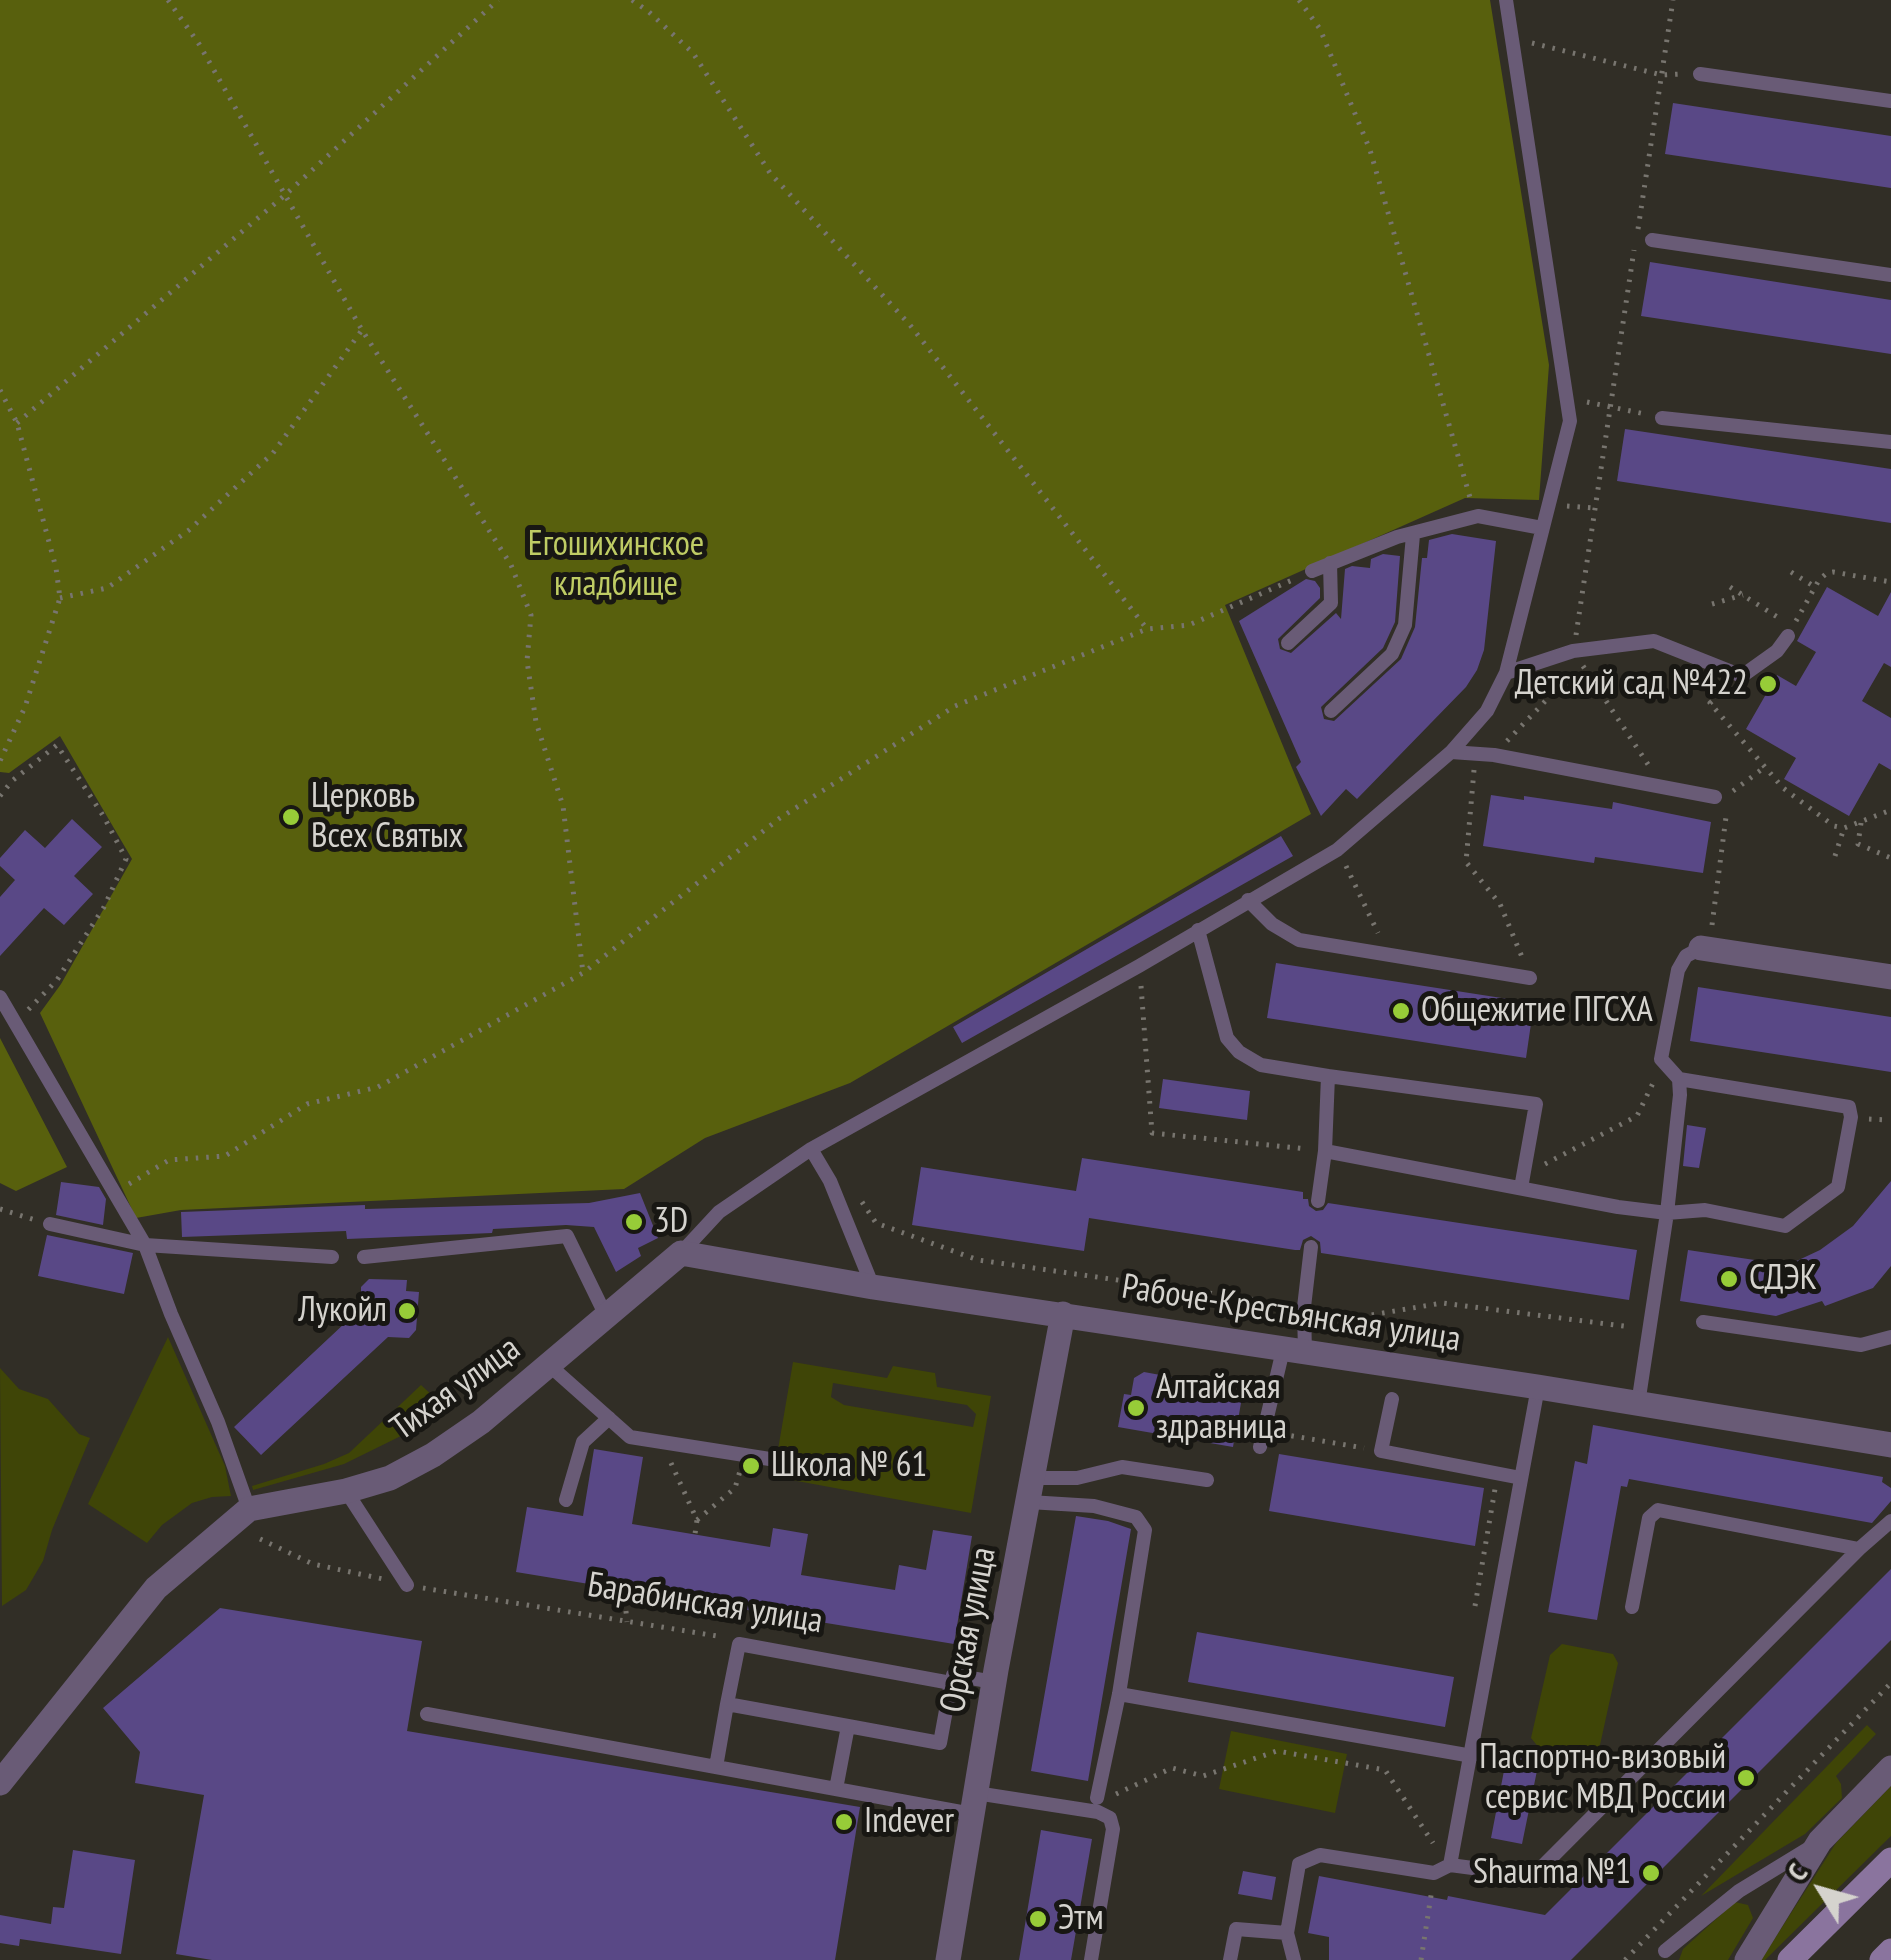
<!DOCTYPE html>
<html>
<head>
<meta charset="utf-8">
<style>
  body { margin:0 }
  #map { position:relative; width:1891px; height:1960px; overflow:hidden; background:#312e26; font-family:"PT Sans Narrow",sans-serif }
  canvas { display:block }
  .north { position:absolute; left:1771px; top:1840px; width:100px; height:100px; -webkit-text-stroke:8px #181713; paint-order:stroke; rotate:307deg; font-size:28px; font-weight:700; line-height:40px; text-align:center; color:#d5d3ce }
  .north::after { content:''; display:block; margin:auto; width:35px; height:45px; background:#d5d3ce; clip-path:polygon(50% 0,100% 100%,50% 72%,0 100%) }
</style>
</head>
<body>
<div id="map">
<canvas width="1891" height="1960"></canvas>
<div class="north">С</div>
</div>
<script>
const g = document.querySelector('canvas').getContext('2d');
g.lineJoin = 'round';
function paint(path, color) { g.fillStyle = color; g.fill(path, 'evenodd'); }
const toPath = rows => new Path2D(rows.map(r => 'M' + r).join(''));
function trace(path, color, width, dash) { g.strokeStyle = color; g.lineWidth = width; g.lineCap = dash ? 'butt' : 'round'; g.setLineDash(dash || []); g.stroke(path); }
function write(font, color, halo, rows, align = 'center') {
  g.font = font + ' "PT Sans Narrow",sans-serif'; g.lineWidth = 10; g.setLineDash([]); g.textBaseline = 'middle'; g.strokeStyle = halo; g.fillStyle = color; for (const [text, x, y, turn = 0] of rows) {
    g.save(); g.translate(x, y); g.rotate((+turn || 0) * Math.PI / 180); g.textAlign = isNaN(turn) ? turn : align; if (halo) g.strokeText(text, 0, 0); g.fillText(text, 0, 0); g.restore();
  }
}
paint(toPath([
  [168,1337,225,1466,231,1496,212,1497,192,1503,162,1525,147,1543,88,1504],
  [793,1362,887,1378,893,1366,935,1373,937,1387,991,1396,971,1513,786,1479,775,1467],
  [833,1383,967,1405,976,1414,973,1427,844,1405,831,1397],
  [0,1368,19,1389,48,1399,79,1434,90,1438,52,1530,43,1561,26,1590,2,1606],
  [421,1385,434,1397,437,1409,407,1433,344,1464,253,1490,252,1486,324,1464,349,1453],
  [1562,1644,1613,1654,1618,1663,1600,1745,1591,1757,1585,1759,1540,1749,1531,1738,1550,1655],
  [1867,1725,1876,1734,1836,1776,1841,1784,1842,1798,1805,1834,1701,1896],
  [1231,1731,1347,1754,1335,1813,1219,1789],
  [1891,1786,1891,1836,1765,1960,1761,1960,1836,1843],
  [1735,1902,1748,1905,1753,1918,1728,1960,1679,1960,1683,1949]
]), '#3f4507');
paint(toPath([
  [0,0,1490,0,1549,365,1539,500,1465,498,1225,605,1311,814,850,1083,705,1138,624,1189,181,1210,136,1218,40,1013,61,984,132,859,60,736,9,773,0,772],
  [0,1038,67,1167,16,1191,0,1183]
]), '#58600d');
paint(toPath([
  [1673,103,1891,136,1891,188,1665,154],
  [1650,262,1891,300,1891,354,1641,316],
  [1625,429,1891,469,1891,523,1617,481],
  [1452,534,1496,541,1484,650,1477,670,1466,687,1357,799,1346,789,1321,816,1296,767,1301,762,1239,621,1306,579,1315,581,1320,588,1320,598,1278,639,1280,649,1291,653,1336,613,1341,619,1345,569,1352,566,1370,568,1371,559,1383,554,1400,556,1395,622,1383,648,1321,707,1324,719,1334,721,1401,659,1415,627,1422,558,1427,558,1429,540],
  [1827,587,1878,616,1891,592,1891,667,1884,663,1862,701,1891,718,1891,770,1879,763,1849,816,1784,779,1796,758,1746,729,1777,675,1796,686,1816,652,1797,641],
  [1491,795,1524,800,1524,796,1612,809,1613,802,1711,822,1703,873,1595,857,1594,863,1483,846],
  [72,819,102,847,74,876,93,894,64,925,44,908,0,956,0,897,15,880,0,866,0,858,25,830,45,848],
  [1281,836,1293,856,962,1043,953,1027],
  [1276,963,1534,1003,1526,1058,1267,1018],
  [1698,987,1891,1017,1891,1072,1690,1041],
  [1163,1079,1250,1091,1247,1120,1159,1108],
  [1687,1125,1706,1128,1699,1168,1683,1166],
  [1082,1158,1303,1192,1303,1199,1308,1199,1309,1206,1316,1211,1323,1210,1328,1203,1637,1250,1629,1300,1321,1253,1320,1242,1311,1236,1303,1240,1300,1250,1295,1250,1089,1218,1084,1251,912,1225,921,1167,1076,1191],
  [1891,1181,1891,1266,1873,1288,1825,1306,1822,1301,1776,1316,1680,1301,1688,1250,1788,1265,1820,1250,1853,1226],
  [61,1182,99,1187,106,1199,103,1225,56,1215],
  [640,1193,658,1238,638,1248,641,1256,616,1272,594,1227,566,1225,493,1229,492,1233,347,1239,346,1231,182,1237,181,1212,365,1205,365,1209,589,1203],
  [47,1235,133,1253,124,1294,38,1276],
  [369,1279,407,1280,406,1291,419,1292,416,1330,409,1338,388,1337,261,1455,234,1427,361,1308,361,1287],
  [1144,1372,1226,1387,1224,1394,1242,1397,1237,1426,1241,1432,1235,1435,1233,1447,1118,1427,1124,1394,1131,1395,1134,1378],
  [1593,1425,1883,1477,1882,1482,1891,1488,1891,1501,1872,1523,1629,1479,1627,1487,1621,1486,1597,1620,1548,1612,1575,1461,1587,1464],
  [594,1449,643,1457,632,1524,770,1547,773,1528,808,1534,801,1575,895,1590,899,1565,926,1570,933,1530,972,1536,954,1644,516,1572,527,1507,583,1516],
  [1279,1454,1484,1488,1475,1546,1269,1511],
  [1076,1516,1108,1521,1131,1529,1088,1781,1031,1771],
  [1891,1569,1891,1640,1571,1960,1329,1960,1329,1937,1308,1933,1319,1876,1447,1900,1448,1896,1545,1915],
  [220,1608,422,1641,407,1731,860,1807,835,1960,212,1960,176,1954,204,1795,135,1783,140,1752,103,1708],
  [1197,1632,1454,1677,1445,1727,1188,1682],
  [1508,1750,1540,1756,1522,1844,1491,1838],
  [1041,1830,1092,1839,1071,1960,1019,1960],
  [73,1850,135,1860,121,1954,20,1939,19,1946,0,1943,0,1915,51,1924,53,1907,64,1908],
  [1243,1871,1276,1877,1272,1900,1238,1894]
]), '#594886');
trace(toPath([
  [168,0,199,44,362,330,511,565,531,615,527,661,536,722,563,806,583,973],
  [632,0,649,12,693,53,770,173,910,325,1147,629],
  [1299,0,1320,29,1370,150,1471,501],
  [1532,43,1662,75,1682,74],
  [1638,229,1673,0],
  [0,390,17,423,56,568,60,598,25,707,0,761],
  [1587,402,1645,414],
  [17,423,285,195,498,0],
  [1567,506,1593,508],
  [1791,572,1815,587],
  [1730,587,1782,620],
  [60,598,107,588,189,530,273,453,362,330],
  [1712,604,1743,595],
  [1796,621,1819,580,1827,573,1833,572,1891,582],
  [1576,635,1634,250],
  [1583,666,1649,766],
  [1728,688,1710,703,1783,788,1834,826,1844,828,1891,810],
  [1507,741,1556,690,1564,673],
  [1474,770,1466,862,1500,904,1522,957],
  [1733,791,1765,767],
  [0,796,12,781,57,745,104,817,126,859,104,907,57,980,28,1010],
  [1861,823,1858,844,1891,858],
  [1835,856,1844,828],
  [1346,866,1378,933],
  [1712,925,1726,817,1723,813],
  [1141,986,1152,1133,1307,1149],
  [1869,1119,1888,1120],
  [1545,1164,1637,1116,1654,1081],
  [129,1184,169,1160,225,1156,307,1104,378,1087,583,973,780,818,955,706,1147,629,1189,625,1297,578],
  [862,1202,876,1223,978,1260,1285,1304],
  [0,1209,35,1220],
  [1320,1310,1359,1317,1442,1303,1631,1327],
  [1281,1434,1364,1448],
  [671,1463,697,1520,695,1534],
  [697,1520,735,1488,740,1471],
  [260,1539,313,1564,383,1579],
  [423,1588,723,1637],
  [624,1590,627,1622],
  [1475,1606,1495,1489],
  [1116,1794,1172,1768,1203,1776,1277,1751,1385,1770,1433,1843],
  [1421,1960,1432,1889],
  [1625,1960,1891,1683]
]), '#78756f', 5, [2.5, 8]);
trace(toPath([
  [1700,74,1891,101],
  [1652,240,1891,275],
  [1662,418,1891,442],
  [1312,571,1397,537,1478,516,1542,528],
  [1288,643,1331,603,1330,563],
  [1506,673,1573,651,1654,641,1742,676,1777,651,1788,636],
  [1331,711,1392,654,1405,625,1413,535],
  [1451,752,1494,755,1715,797],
  [1248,900,1272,924,1299,940,1530,978],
  [1198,930,1227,1038,1239,1052,1261,1065,1328,1076,1325,1151,1318,1201],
  [0,997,145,1245,171,1314,218,1422,249,1509],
  [1328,1076,1536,1104,1521,1188],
  [811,1149,830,1181,873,1287],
  [1325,1151,1618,1207,1667,1213,1705,1210,1785,1226,1838,1187,1851,1117,1849,1107,1679,1079],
  [50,1224,145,1245,332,1257],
  [681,1253,719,1212,811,1149,1139,966,1337,850,1451,752,1487,711,1506,673,1570,421,1506,0],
  [364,1257,567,1236,606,1316],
  [1703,1322,1861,1345,1891,1337],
  [1305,1354,1304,1307,1311,1247],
  [549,1365,630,1437,776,1460],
  [1392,1399,1381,1451,1521,1478],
  [1638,1404,1667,1213,1680,1095,1679,1079,1661,1059,1678,970,1686,956,1701,948],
  [1260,1447,1283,1350],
  [1034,1478,1077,1478,1122,1467,1207,1480],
  [346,1491,407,1585],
  [566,1500,583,1442,609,1418],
  [1029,1502,1094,1506,1136,1517,1145,1530,1119,1694,1097,1798],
  [1632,1607,1649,1518,1658,1510,1859,1549],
  [953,1675,994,1682],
  [1119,1694,1472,1756],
  [727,1704,739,1644,951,1683,940,1743,848,1726],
  [427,1714,972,1814],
  [716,1767,727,1704,848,1726,836,1789],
  [976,1793,1098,1812,1110,1818,1113,1829,1091,1960],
  [1450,1865,1538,1387],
  [1665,1951,1739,1891,1811,1847],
  [1230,1960,1236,1929,1287,1933],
  [1294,1960,1287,1933,1299,1864,1320,1855,1434,1873,1450,1865,1533,1876,1859,1549,1891,1521]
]), '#695b76', 14);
trace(toPath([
  [1701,948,1891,977],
  [0,1783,156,1588,249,1509,346,1491,390,1478,433,1455,481,1422,681,1253,873,1287,1538,1387,1891,1445],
  [948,1960,996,1670,1063,1314],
  [1747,1960,1820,1841,1891,1768]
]), '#695b76', 25);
trace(toPath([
  [1790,1960,1891,1860],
  [1882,1960,1891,1951]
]), '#8a749e', 25);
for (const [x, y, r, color] of [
  [1768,684,10,"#97cc38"],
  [291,817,10,"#97cc38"],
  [1401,1011,10,"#97cc38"],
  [634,1222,10,"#97cc38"],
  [1729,1279,10,"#97cc38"],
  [407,1311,10,"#97cc38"],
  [1136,1408,10,"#97cc38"],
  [751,1466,10,"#97cc38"],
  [1746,1778,10,"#97cc38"],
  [844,1822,10,"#97cc38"],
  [1651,1873,10,"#97cc38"],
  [1038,1919,10,"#97cc38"]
]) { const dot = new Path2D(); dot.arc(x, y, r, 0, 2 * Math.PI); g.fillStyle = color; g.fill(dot); trace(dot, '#181713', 4); }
write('35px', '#bfcc64', '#181713', [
  ["Егошихинское",616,545],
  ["кладбище",616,585]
]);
write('35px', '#d5d3ce', '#181713', [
  ["Детский сад №422",1748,684,"right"],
  ["Церковь",311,797],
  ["Всех Святых",311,837],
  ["Общежитие ПГСХА",1421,1011],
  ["3D",654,1222],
  ["СДЭК",1749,1279],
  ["Лукойл",387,1311,"right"],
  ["Алтайская",1156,1388],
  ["здравница",1156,1428],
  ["Школа № 61",771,1466],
  ["Паспортно-визовый",1726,1758,"right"],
  ["сервис МВД России",1726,1798,"right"],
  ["Indever",864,1822],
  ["Shaurma №1",1631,1873,"right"],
  ["Этм",1058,1919]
], 'left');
write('35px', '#d5d3ce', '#181713', [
  ["Рабоче-Крестьянская улица",1291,1314,9],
  ["Тихая улица",456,1389,-36],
  ["Барабинская улица",705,1604,9],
  ["Орская улица",969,1630,-79]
]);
</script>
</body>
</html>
